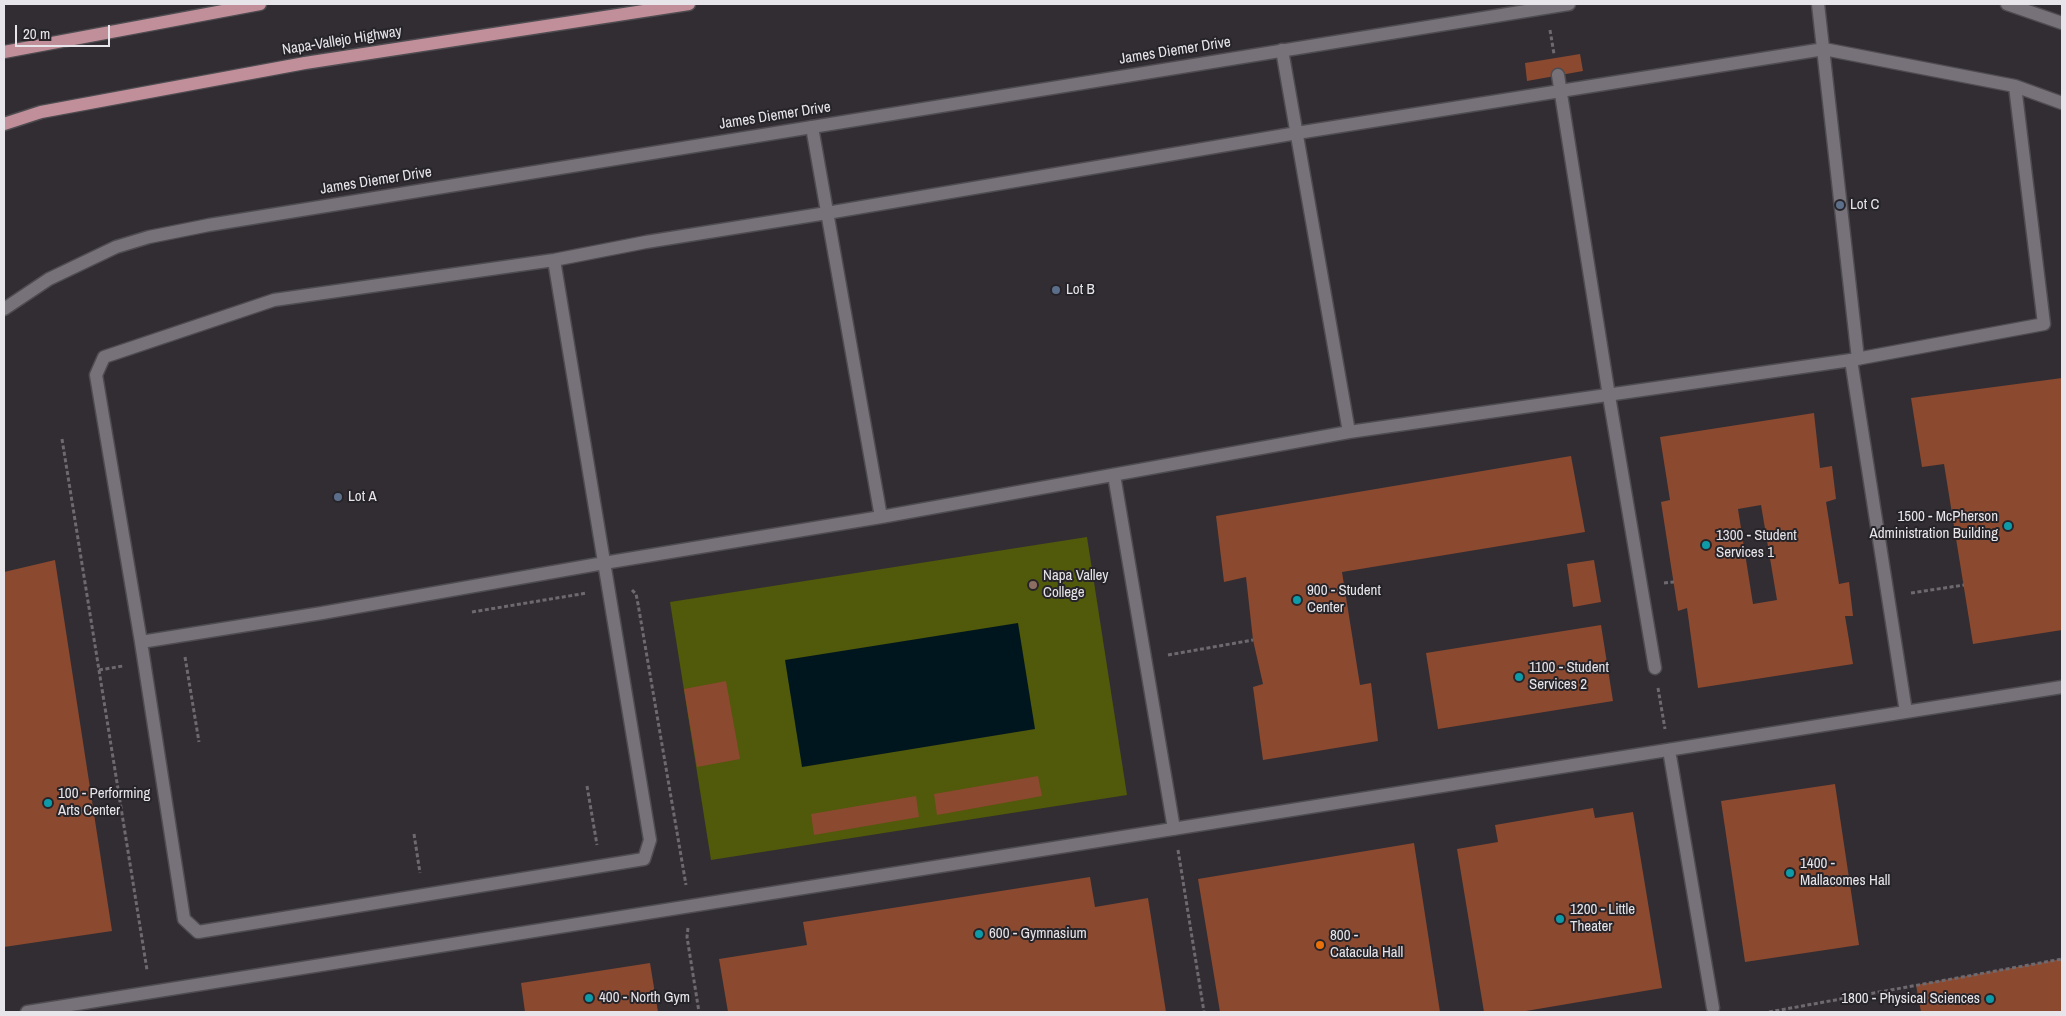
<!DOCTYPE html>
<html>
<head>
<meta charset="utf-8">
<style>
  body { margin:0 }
  #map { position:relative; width:2066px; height:1016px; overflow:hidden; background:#312d33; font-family:"Archivo Narrow",sans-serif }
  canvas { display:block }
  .frame { position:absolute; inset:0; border:5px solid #e7e5e9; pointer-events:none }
  .scale { position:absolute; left:15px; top:25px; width:95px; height:22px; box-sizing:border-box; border:2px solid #e7e5e9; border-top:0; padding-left:6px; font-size:15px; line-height:18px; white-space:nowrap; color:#e7e5e9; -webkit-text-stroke:4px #272429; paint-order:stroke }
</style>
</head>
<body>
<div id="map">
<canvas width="2066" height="1016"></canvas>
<div class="frame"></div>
<div class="scale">20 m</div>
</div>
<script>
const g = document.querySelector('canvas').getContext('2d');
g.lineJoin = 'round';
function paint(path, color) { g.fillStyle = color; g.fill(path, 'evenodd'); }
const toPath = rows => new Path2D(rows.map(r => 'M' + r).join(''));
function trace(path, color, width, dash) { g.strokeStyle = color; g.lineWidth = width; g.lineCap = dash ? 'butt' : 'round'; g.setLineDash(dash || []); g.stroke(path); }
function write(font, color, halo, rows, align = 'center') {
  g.font = font + ' "Archivo Narrow",sans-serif'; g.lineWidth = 4; g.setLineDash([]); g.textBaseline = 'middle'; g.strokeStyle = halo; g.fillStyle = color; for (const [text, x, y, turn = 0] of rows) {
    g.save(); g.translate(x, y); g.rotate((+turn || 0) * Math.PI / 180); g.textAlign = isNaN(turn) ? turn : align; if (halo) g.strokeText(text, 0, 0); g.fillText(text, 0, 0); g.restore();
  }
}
paint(toPath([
  [1087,537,1127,795,711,860,670,602]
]), '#51590a');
paint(toPath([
  [1018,623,1035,729,802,767,785,660]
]), '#00161e');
paint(toPath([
  [1580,54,1583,71,1527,81,1525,63],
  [2062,378,2062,630,1973,644,1944,464,1922,467,1911,398],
  [1814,413,1820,468,1832,466,1836,499,1826,502,1839,584,1849,582,1853,616,1845,616,1853,664,1698,688,1687,608,1678,611,1661,502,1670,500,1660,437],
  [1761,505,1777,600,1753,604,1738,509],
  [1571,456,1585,532,1342,572,1360,685,1371,683,1378,741,1263,760,1253,687,1263,684,1253,640,1246,577,1224,582,1216,516],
  [55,560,112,931,4,947,4,572],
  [1594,560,1601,602,1573,607,1567,564],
  [1601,625,1613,701,1438,729,1426,653],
  [726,681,740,759,697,767,684,689],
  [1038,776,1042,796,937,815,934,794],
  [1835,784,1859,945,1745,962,1721,801],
  [916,796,919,817,814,835,811,814],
  [1593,808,1595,818,1633,812,1662,988,1520,1012,1484,1012,1457,849,1498,842,1495,825],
  [1414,843,1440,1012,1220,1012,1198,879],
  [1090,877,1095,907,1148,898,1166,1012,728,1012,719,959,807,945,803,922],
  [2062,959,2062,1012,1921,1012,1916,985],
  [650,963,658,1012,525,1012,521,983]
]), '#8b492f');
const service = toPath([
  [1818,4,1858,359],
  [1824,49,2015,86,2044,324,1851,360,1349,432,881,517,604,563,322,613,141,642,96,375,104,357,274,300,554,260,646,242,827,213,1297,133,1824,49],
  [1282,50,1349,432],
  [2015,86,2062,103],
  [812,127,881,517],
  [141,642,184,919,198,932,644,859,650,840,554,260]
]);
const pedestrian = toPath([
  [1558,75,1609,396,1655,668],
  [1851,360,1906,712],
  [1114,475,1174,829],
  [1669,750,1713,1008],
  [27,1012,2062,687]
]);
const tertiary = toPath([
  [2007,4,2062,23],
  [4,309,49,279,116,247,149,237,209,225,1569,4]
]);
const primary = toPath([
  [4,52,260,4],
  [4,124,41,112,305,63,689,4]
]);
trace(service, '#4f4c51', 15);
trace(pedestrian, '#4f4c51', 15);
trace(tertiary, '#4f4c51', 15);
trace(primary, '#4f4c51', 15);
trace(toPath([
  [1550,30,1554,54],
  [62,439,147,970],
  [1664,583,1674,582],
  [632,590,636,594,638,604,686,885],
  [1911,593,1964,585],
  [472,612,587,593],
  [1168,655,1253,640],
  [185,657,199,742],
  [99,670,123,666],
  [1658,688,1665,729],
  [587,786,597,845],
  [414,834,420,873],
  [1178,850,1204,1012],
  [688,928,687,937,699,1012],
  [1769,1012,2062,959]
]), '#6d696f', 3, [4, 2.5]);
trace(service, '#777279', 12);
trace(pedestrian, '#777279', 12);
trace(tertiary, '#777279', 12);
trace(primary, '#c18f9a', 12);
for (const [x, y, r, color] of [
  [1840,205,5,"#5c6f8a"],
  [1056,290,5,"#5c6f8a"],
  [338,497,5,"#5c6f8a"],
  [2008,526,5,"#0f9aa8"],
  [1706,545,5,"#0f9aa8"],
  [1033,585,5,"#8d6e63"],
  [1297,600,5,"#0f9aa8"],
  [1519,677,5,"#0f9aa8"],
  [48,803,5,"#0f9aa8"],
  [1790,873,5,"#0f9aa8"],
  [1560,919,5,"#0f9aa8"],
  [979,934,5,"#0f9aa8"],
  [1320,945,5,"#e8710a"],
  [589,998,5,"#0f9aa8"],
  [1990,999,5,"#0f9aa8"]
]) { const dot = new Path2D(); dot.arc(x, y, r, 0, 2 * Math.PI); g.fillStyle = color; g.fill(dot); trace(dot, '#272429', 2); }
write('15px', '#e7e5e9', '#272429', [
  ["Napa-Vallejo Highway",342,41,-9],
  ["James Diemer Drive",1175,51,-9],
  ["James Diemer Drive",775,116,-9],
  ["James Diemer Drive",376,181,-9]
]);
write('15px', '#e7e5e9', '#272429', [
  ["Lot C",1850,205],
  ["Lot B",1066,290],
  ["Lot A",348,497],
  ["1500 - McPherson",1998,517,"right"],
  ["Administration Building",1998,534,"right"],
  ["1300 - Student",1716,536],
  ["Services 1",1716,553],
  ["Napa Valley",1043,576],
  ["College",1043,593],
  ["900 - Student",1307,591],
  ["Center",1307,608],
  ["1100 - Student",1529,668],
  ["Services 2",1529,685],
  ["100 - Performing",58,794],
  ["Arts Center",58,811],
  ["1400 -",1800,864],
  ["Mallacomes Hall",1800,881],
  ["1200 - Little",1570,910],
  ["Theater",1570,927],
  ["600 - Gymnasium",989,934],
  ["800 -",1330,936],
  ["Catacula Hall",1330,953],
  ["400 - North Gym",599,998],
  ["1800 - Physical Sciences",1980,999,"right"]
], 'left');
</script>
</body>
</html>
